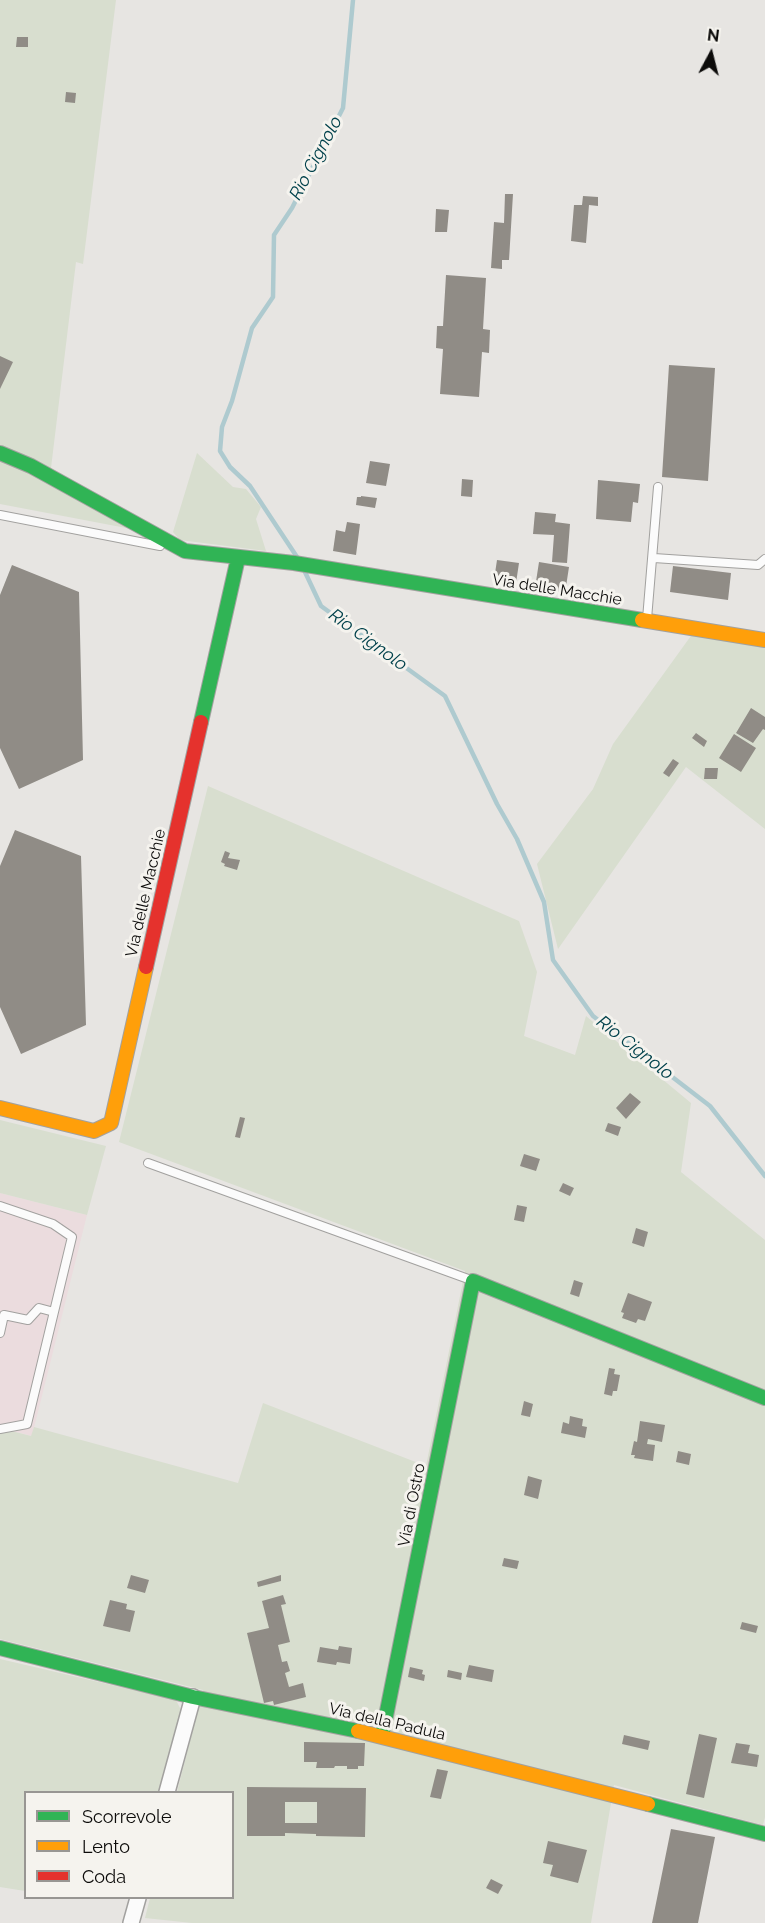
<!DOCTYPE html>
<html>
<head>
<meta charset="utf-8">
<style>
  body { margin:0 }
  #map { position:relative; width:765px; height:1923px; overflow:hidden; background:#e7e5e2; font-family:Raleway,sans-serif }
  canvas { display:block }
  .legend { position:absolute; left:24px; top:1791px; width:210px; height:108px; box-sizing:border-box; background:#f5f3ee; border:2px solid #989693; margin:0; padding:8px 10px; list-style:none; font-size:18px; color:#0c0b0a }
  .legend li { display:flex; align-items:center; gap:12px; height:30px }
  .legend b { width:30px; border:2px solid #989693 }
  .north { position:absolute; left:681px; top:24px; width:60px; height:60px; -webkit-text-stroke:4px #f5f3ee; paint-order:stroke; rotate:7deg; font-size:16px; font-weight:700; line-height:24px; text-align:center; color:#0c0b0a }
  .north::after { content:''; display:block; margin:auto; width:21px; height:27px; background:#0c0b0a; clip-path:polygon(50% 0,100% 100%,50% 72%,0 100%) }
</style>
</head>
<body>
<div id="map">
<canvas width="765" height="1923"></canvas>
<ul class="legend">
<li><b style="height:8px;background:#30b455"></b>Scorrevole</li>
<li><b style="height:8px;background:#ff9f0a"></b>Lento</li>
<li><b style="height:8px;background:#e5322d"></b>Coda</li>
</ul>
<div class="north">N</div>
</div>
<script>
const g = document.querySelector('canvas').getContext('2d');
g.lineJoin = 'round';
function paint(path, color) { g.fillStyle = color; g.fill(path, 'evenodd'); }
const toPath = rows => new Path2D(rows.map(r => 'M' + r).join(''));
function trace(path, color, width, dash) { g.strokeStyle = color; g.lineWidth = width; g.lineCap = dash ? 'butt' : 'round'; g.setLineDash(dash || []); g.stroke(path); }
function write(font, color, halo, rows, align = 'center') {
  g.font = font + ' Raleway,sans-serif'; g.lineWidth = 6; g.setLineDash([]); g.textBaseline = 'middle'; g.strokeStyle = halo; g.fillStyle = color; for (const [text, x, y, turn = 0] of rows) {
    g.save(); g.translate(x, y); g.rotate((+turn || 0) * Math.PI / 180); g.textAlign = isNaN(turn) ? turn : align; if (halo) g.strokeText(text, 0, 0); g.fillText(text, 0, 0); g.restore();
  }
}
paint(toPath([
  [0,1193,87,1215,32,1436,0,1428]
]), '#ebdcde');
paint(toPath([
  [0,0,116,0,83,264,76,262,51,468,142,531,0,504],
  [197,453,233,487,246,489,261,507,256,519,266,551,180,540,173,532],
  [693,633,765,646,765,829,686,767,558,949,537,864,593,789,613,744],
  [208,786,519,921,537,972,524,1036,575,1055,586,1016,691,1103,681,1172,765,1240,765,1817,763,1825,614,1785,591,1923,192,1923,145,1918,150,1898,232,1898,232,1792,177,1792,203,1690,0,1639,0,1428,31,1436,34,1427,238,1483,263,1403,426,1466,465,1271,119,1142],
  [0,1120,106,1146,87,1215,0,1193],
  [0,1659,176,1700,181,1710,159,1792,26,1792,25,1891,0,1887]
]), '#d8decf');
trace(toPath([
  [297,557,250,486,230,467,220,451,222,427,232,401,252,328,273,297,274,235,292,208,343,108,353,0],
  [305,572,321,606,445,696,497,804,517,839,544,902,553,960,593,1016,710,1106,765,1176]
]), '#aecacf', 4.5);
paint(toPath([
  [17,37,28,37,28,47,16,47],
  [66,92,76,93,75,103,65,102],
  [505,194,513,194,509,260,502,260,502,269,491,268,494,222,504,223],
  [583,196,598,197,598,206,589,205,586,243,571,241,574,205,582,205],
  [436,209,449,210,447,232,435,232],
  [446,275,486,278,483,329,490,330,489,353,482,352,479,397,440,394,443,349,436,348,437,326,443,326],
  [0,356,13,362,0,389],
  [669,365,715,368,708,481,662,477],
  [370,461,390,464,386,486,366,483],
  [462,479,473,480,472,497,461,496],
  [598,480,640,484,638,503,633,502,631,522,596,519],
  [361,496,377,498,375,508,356,505,357,497,361,497],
  [535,512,556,514,555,522,570,524,567,563,552,562,554,535,533,534],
  [347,522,360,524,356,555,333,551,336,530,345,532],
  [497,560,519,563,516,583,494,580],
  [539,562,569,567,565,593,535,588],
  [12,565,79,592,83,760,19,789,0,748,0,595],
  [673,566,731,573,728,600,670,592],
  [751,708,765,717,765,730,763,729,753,743,736,733],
  [696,733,707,741,704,747,692,738],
  [734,734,756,748,741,772,719,758],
  [673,759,679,763,669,777,663,773],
  [705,768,718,768,717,779,704,779],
  [15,830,81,856,86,1025,21,1054,0,1007,0,866],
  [225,851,230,853,228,858,240,860,237,870,224,866,225,864,221,862],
  [630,1093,641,1102,626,1119,616,1108],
  [240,1117,245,1118,240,1138,235,1137],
  [608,1123,621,1127,618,1136,605,1131],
  [524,1154,540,1159,536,1171,520,1166],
  [563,1183,574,1188,570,1196,559,1191],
  [517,1205,527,1207,524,1222,514,1220],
  [636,1228,648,1232,644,1247,632,1243],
  [574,1280,583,1283,579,1297,570,1294],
  [628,1293,652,1302,645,1321,638,1319,636,1323,622,1318,624,1313,621,1312],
  [609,1368,615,1369,614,1374,620,1375,617,1391,613,1391,612,1396,604,1394],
  [524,1401,533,1404,530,1417,521,1415],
  [570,1416,583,1419,582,1426,587,1427,585,1438,561,1433,563,1422,569,1424],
  [640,1421,665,1425,662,1442,648,1439,647,1444,655,1445,653,1461,634,1458,635,1455,631,1455,634,1441,637,1442],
  [678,1451,691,1454,689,1465,676,1462],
  [528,1476,542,1480,538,1499,524,1495],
  [504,1558,519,1561,517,1569,502,1566],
  [131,1575,149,1580,145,1593,127,1588],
  [281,1575,281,1581,258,1587,257,1582],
  [283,1595,286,1604,281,1605,290,1642,278,1645,282,1662,287,1661,290,1671,285,1673,289,1687,303,1683,306,1697,274,1705,273,1701,264,1703,247,1633,269,1628,262,1601],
  [110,1600,127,1604,126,1609,135,1611,130,1632,103,1626],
  [742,1622,758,1626,756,1633,740,1629],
  [339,1646,352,1648,350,1664,337,1662,336,1665,317,1662,320,1647,338,1650],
  [469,1665,494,1670,492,1682,466,1677],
  [410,1667,423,1670,422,1674,425,1675,424,1681,408,1677],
  [448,1670,462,1673,461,1680,447,1677],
  [699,1734,717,1738,704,1798,686,1794],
  [624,1735,650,1741,648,1750,622,1744],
  [304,1742,365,1743,364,1766,358,1766,358,1769,347,1769,347,1766,335,1766,334,1768,316,1768,317,1762,304,1762],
  [736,1743,750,1745,748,1753,759,1755,757,1767,731,1763],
  [437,1769,448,1771,441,1799,430,1797],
  [247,1787,366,1788,365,1837,316,1836,316,1834,285,1833,285,1836,247,1836],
  [285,1802,317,1802,317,1823,285,1823],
  [671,1829,715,1837,698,1923,652,1923],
  [548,1841,587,1850,578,1883,550,1876,553,1865,543,1863],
  [491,1879,503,1885,498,1894,486,1888]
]), '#908c86');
const lane = toPath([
  [0,515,160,546],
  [654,558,758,565,765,559],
  [647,619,658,487],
  [148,1163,471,1280],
  [0,1206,53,1224,72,1237,27,1424,0,1429],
  [0,1333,4,1315,28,1320,39,1308,54,1312]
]);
const street = toPath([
  [167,1792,193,1697],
  [131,1923,138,1898]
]);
const fast = toPath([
  [0,453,31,466,185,551,294,563,642,620],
  [201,722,238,558],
  [0,1648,193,1697,358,1731],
  [382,1736,473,1281,765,1398],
  [648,1804,765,1834]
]);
const slow = toPath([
  [642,620,765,640],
  [0,1108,94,1131,111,1123,146,967],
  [358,1731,648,1804]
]);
const jam = toPath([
  [146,967,201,722]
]);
trace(lane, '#a2a19f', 10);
trace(street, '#a2a19f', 18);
trace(fast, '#a2a19f', 16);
trace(slow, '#a2a19f', 16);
trace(jam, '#a2a19f', 16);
trace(lane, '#fbfbfb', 8);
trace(street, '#fbfbfb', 15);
trace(fast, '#30b455', 14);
trace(slow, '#ff9f0a', 14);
trace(jam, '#e5322d', 14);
write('16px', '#0c0b0a', '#f5f3ee', [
  ["Via delle Macchie",557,590,9],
  ["Via delle Macchie",146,893,-77],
  ["Via di Ostro",412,1505,-79],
  ["Via della Padula",387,1722,13]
]);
write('italic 18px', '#00414b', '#f5f3ee', [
  ["Rio Cignolo",316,158,-62],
  ["Rio Cignolo",368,640,36],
  ["Rio Cignolo",635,1048,38]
]);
</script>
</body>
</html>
